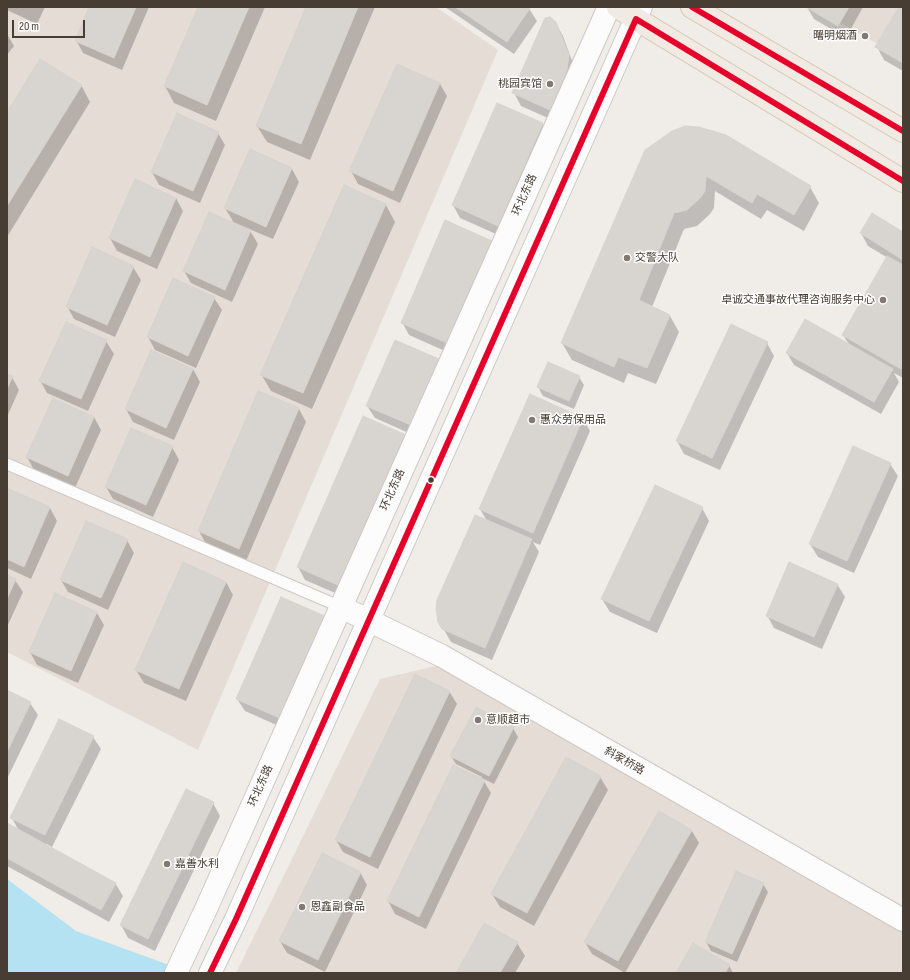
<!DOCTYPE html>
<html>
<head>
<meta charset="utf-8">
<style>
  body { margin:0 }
  #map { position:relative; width:910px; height:980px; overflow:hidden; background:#f0ece8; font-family:"Sofia Sans Condensed",sans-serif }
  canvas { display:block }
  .frame { position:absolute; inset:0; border:8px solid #473d33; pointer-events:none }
  .scale { position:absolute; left:12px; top:20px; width:73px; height:18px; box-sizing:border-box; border:2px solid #473d33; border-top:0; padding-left:5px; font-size:12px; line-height:14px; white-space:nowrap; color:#473d33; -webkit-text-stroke:3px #fff; paint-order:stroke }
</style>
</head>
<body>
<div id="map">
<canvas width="910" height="980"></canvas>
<div class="frame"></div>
<div class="scale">20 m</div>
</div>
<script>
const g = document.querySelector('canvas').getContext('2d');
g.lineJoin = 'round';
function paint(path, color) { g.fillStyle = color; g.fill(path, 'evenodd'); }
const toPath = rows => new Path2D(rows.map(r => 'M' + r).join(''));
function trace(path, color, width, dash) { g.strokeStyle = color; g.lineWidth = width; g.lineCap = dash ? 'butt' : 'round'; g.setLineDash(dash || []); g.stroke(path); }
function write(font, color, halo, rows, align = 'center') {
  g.font = font + ' "Sofia Sans Condensed","Noto Sans SC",sans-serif'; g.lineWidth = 3; g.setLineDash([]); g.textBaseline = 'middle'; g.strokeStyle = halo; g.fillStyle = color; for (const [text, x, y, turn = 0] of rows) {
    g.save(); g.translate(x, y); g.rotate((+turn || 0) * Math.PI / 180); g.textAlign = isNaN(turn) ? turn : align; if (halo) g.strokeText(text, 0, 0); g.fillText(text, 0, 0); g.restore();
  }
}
paint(toPath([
  [7,7,436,7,498,50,198,750,7,652],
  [812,7,903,7,903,58],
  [440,665,903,930,903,973,236,973,380,679]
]), '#e5ddd5');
paint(toPath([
  [7,879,76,931,191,973,7,973]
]), '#b4e2f2');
paint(toPath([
  [7,7,45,7,37,24,7,10],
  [90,7,149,7,122,70,83,53,76,40],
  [199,7,265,7,216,121,174,103,165,86],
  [307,7,375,7,310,160,267,142,257,126],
  [445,7,528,7,537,21,514,54],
  [807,7,863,7,846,38,814,19],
  [900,7,903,7,903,71,884,60,877,47],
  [555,22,563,36,575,69,557,122,521,106,514,93],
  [7,34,14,46,7,55],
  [440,84,447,96,400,203,358,184,351,171],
  [81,85,90,102,7,237,7,114],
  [178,114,218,133,225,145,200,203,159,185,152,172],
  [542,124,550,137,505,238,460,218,453,205],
  [646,150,810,187,819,203,804,231,767,210,761,219,715,191,714,208,710,214,697,226,684,229,652,307,670,316,679,332,656,384,628,373,624,383,572,360,562,343],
  [292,169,299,182,273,239,249,229,258,244,232,302,191,283,184,271,234,223,225,208],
  [344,187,386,205,395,222,312,409,271,391,261,374],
  [176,198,183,211,157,269,117,251,110,238],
  [861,233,903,233,903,378,894,373,899,382,881,414,794,365,787,353,850,346,843,335,888,258,868,246],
  [491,242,498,254,454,355,409,335,402,322],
  [133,267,141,280,115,337,74,319,67,306],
  [214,298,222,310,196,368,155,350,148,337],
  [106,341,114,354,88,411,47,393,40,380],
  [767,343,774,356,720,470,684,454,677,441],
  [438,360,446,372,418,437,375,418,367,406],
  [193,369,200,382,174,440,133,422,126,409],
  [7,375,12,377,19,390,7,417],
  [579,377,584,385,574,409,543,396,538,387],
  [259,392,299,409,306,422,246,561,206,544,199,531],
  [530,395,583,419,590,431,540,545,533,542,539,552,492,660,451,642,439,621,487,521,480,509],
  [94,417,101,430,75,488,34,470,27,457],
  [363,417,347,598,305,580,298,567],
  [172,447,179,460,153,517,113,499,106,487],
  [890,464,898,476,854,573,818,557,810,544],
  [9,490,50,508,57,521,31,579,7,568,7,495],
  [702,508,709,521,657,633,610,612,602,599],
  [127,540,134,553,108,610,68,592,61,580],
  [7,576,15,580,23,592,7,627],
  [226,582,233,595,186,701,144,683,136,670],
  [837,584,845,597,822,649,774,628,767,615],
  [97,613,104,625,78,683,37,665,30,652],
  [327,618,290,731,245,711,237,699],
  [7,691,30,703,38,715,7,779],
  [449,691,457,704,378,869,343,852,336,840],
  [513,728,518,737,494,784,482,778,491,793,426,929,395,914,388,901,482,777,456,764,451,756],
  [93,737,101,749,52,847,47,844,46,846,115,883,123,896,109,922,7,866,7,824,19,831,12,818],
  [566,759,600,777,608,790,534,926,500,907,492,894],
  [213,803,220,816,155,951,128,938,121,925],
  [692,831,699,843,625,973,592,954,585,942],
  [360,872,367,885,325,972,287,953,280,941],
  [763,884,768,892,737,962,711,951,706,942],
  [517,943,525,956,515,973,457,973],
  [729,965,733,973,677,973]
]), '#0003');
const building = toPath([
  [89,7,136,7,114,58,75,41,89,7],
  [198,7,249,7,207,105,164,86,198,7],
  [306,7,358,7,301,144,256,126,306,7],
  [455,7,530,7,530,8,507,42,455,7],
  [806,7,849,7,838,26,806,7],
  [899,7,903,7,903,63,875,47,899,7],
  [550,17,556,22,569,55,567,70,550,110,512,93,545,18,550,17],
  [40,59,82,85,7,206,7,112,40,59],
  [397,64,440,83,393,191,349,171,397,64],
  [497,103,543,123,498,226,452,205,497,103],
  [177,113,219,132,193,191,151,172,177,113],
  [685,126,699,127,726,135,811,186,794,215,757,194,752,203,706,176,705,191,701,197,687,210,674,213,639,300,670,315,647,368,618,357,614,367,561,343,645,150,672,131,685,126],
  [250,149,292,168,266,227,224,208,250,149],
  [135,179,176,198,150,257,109,238,135,179],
  [344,185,386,204,303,393,260,375,344,185],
  [209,212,251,230,225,290,183,271,209,212],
  [872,213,903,232,903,260,860,233,872,213],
  [445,220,492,241,447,343,401,323,445,220],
  [92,247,134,266,107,325,66,307,92,247],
  [887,256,903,265,903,366,901,369,842,335,887,256],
  [173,278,215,297,188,356,147,337,173,278],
  [805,319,893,369,874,402,786,353,805,319],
  [66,322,107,340,81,399,39,381,66,322],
  [731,324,768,342,712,458,676,441,731,324],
  [395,340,439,359,411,425,366,406,395,340],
  [151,350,193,369,166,428,125,409,151,350],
  [548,362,580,376,569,401,537,387,548,362],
  [7,374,13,376,7,389,7,374],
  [258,391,299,408,239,549,198,531,258,391],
  [530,394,583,418,533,533,479,509,530,394],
  [53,398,94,417,68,476,26,457,53,398],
  [363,416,406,435,340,586,297,567,363,416],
  [131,428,173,446,146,505,105,487,131,428],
  [853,446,891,463,847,561,809,544,853,446],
  [655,485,703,507,649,621,601,599,655,485],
  [9,489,50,507,24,567,7,559,7,493,9,489],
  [475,515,532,539,485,648,442,629,438,622,436,609,437,600,475,515],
  [86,521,128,539,101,598,60,580,86,521],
  [183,562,226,582,179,689,135,670,183,562],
  [789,562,838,584,814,637,766,616,789,562],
  [7,575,16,579,7,599,7,575],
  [55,593,97,612,71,671,29,652,55,593],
  [281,597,327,617,282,719,236,699,281,597],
  [415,674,450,691,370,857,335,840,415,674],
  [7,690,31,702,7,752,7,690],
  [476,707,514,727,489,776,450,756,476,707],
  [59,719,94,736,45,835,10,818,59,719],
  [566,757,601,776,527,913,491,894,566,757],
  [453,765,485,780,419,917,387,901,453,765],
  [186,789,214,802,148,939,120,925,186,789],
  [659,811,692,830,618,961,584,942,659,811],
  [7,823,116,883,101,910,7,858,7,823],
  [322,853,361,872,318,960,279,941,322,853],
  [736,871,764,883,732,954,705,942,736,871],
  [484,923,518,942,500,973,456,973,484,923],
  [693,943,730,965,725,973,676,973,693,943]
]);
paint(building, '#d8d4cf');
trace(building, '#d8d3ce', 1);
const service = toPath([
  [7,464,341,607]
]);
const minor = toPath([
  [341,607,442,656,903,920]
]);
const tertiary = toPath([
  [176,973,206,909,609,7],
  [210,973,236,919,641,7]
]);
const primary = toPath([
  [618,7,636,19,903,181],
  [692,7,903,131]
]);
trace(service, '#cdc8c4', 13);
trace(minor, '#cdc8c4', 24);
trace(tertiary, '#cdc8c4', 24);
trace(primary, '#d4c6b3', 24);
trace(service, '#fdfcfc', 11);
trace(minor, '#fdfcfc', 22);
trace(tertiary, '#fdfcfc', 22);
trace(primary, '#f1eae2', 22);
trace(toPath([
  [692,7,903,131],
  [210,973,236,919,636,19,903,181]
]), '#e4002b', 6);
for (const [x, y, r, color] of [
  [865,36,4,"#827a72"],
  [550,84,4,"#827a72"],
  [627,258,4,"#827a72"],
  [883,300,4,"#827a72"],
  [532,420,4,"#827a72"],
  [431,480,3.5,"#473d33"],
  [478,720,4,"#827a72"],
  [167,864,4,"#827a72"],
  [302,907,4,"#827a72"]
]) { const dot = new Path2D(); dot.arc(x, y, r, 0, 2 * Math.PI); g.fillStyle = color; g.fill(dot); trace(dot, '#fff', 1.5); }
write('11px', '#473d33', '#fff', [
  ["曙明烟酒",857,36,"right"],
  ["桃园宾馆",542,84,"right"],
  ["交警大队",635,258],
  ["卓诚交通事故代理咨询服务中心",875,300,"right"],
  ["惠众劳保用品",540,420],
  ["意顺超市",486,720],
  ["嘉善水利",175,864],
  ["恩鑫副食品",310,907]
], 'left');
write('11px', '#473d33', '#fff', [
  ["环北东路",525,195,-66],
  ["环北东路",393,490,-66],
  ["斜家桥路",624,761,30],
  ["环北东路",261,786,-66]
]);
</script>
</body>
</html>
